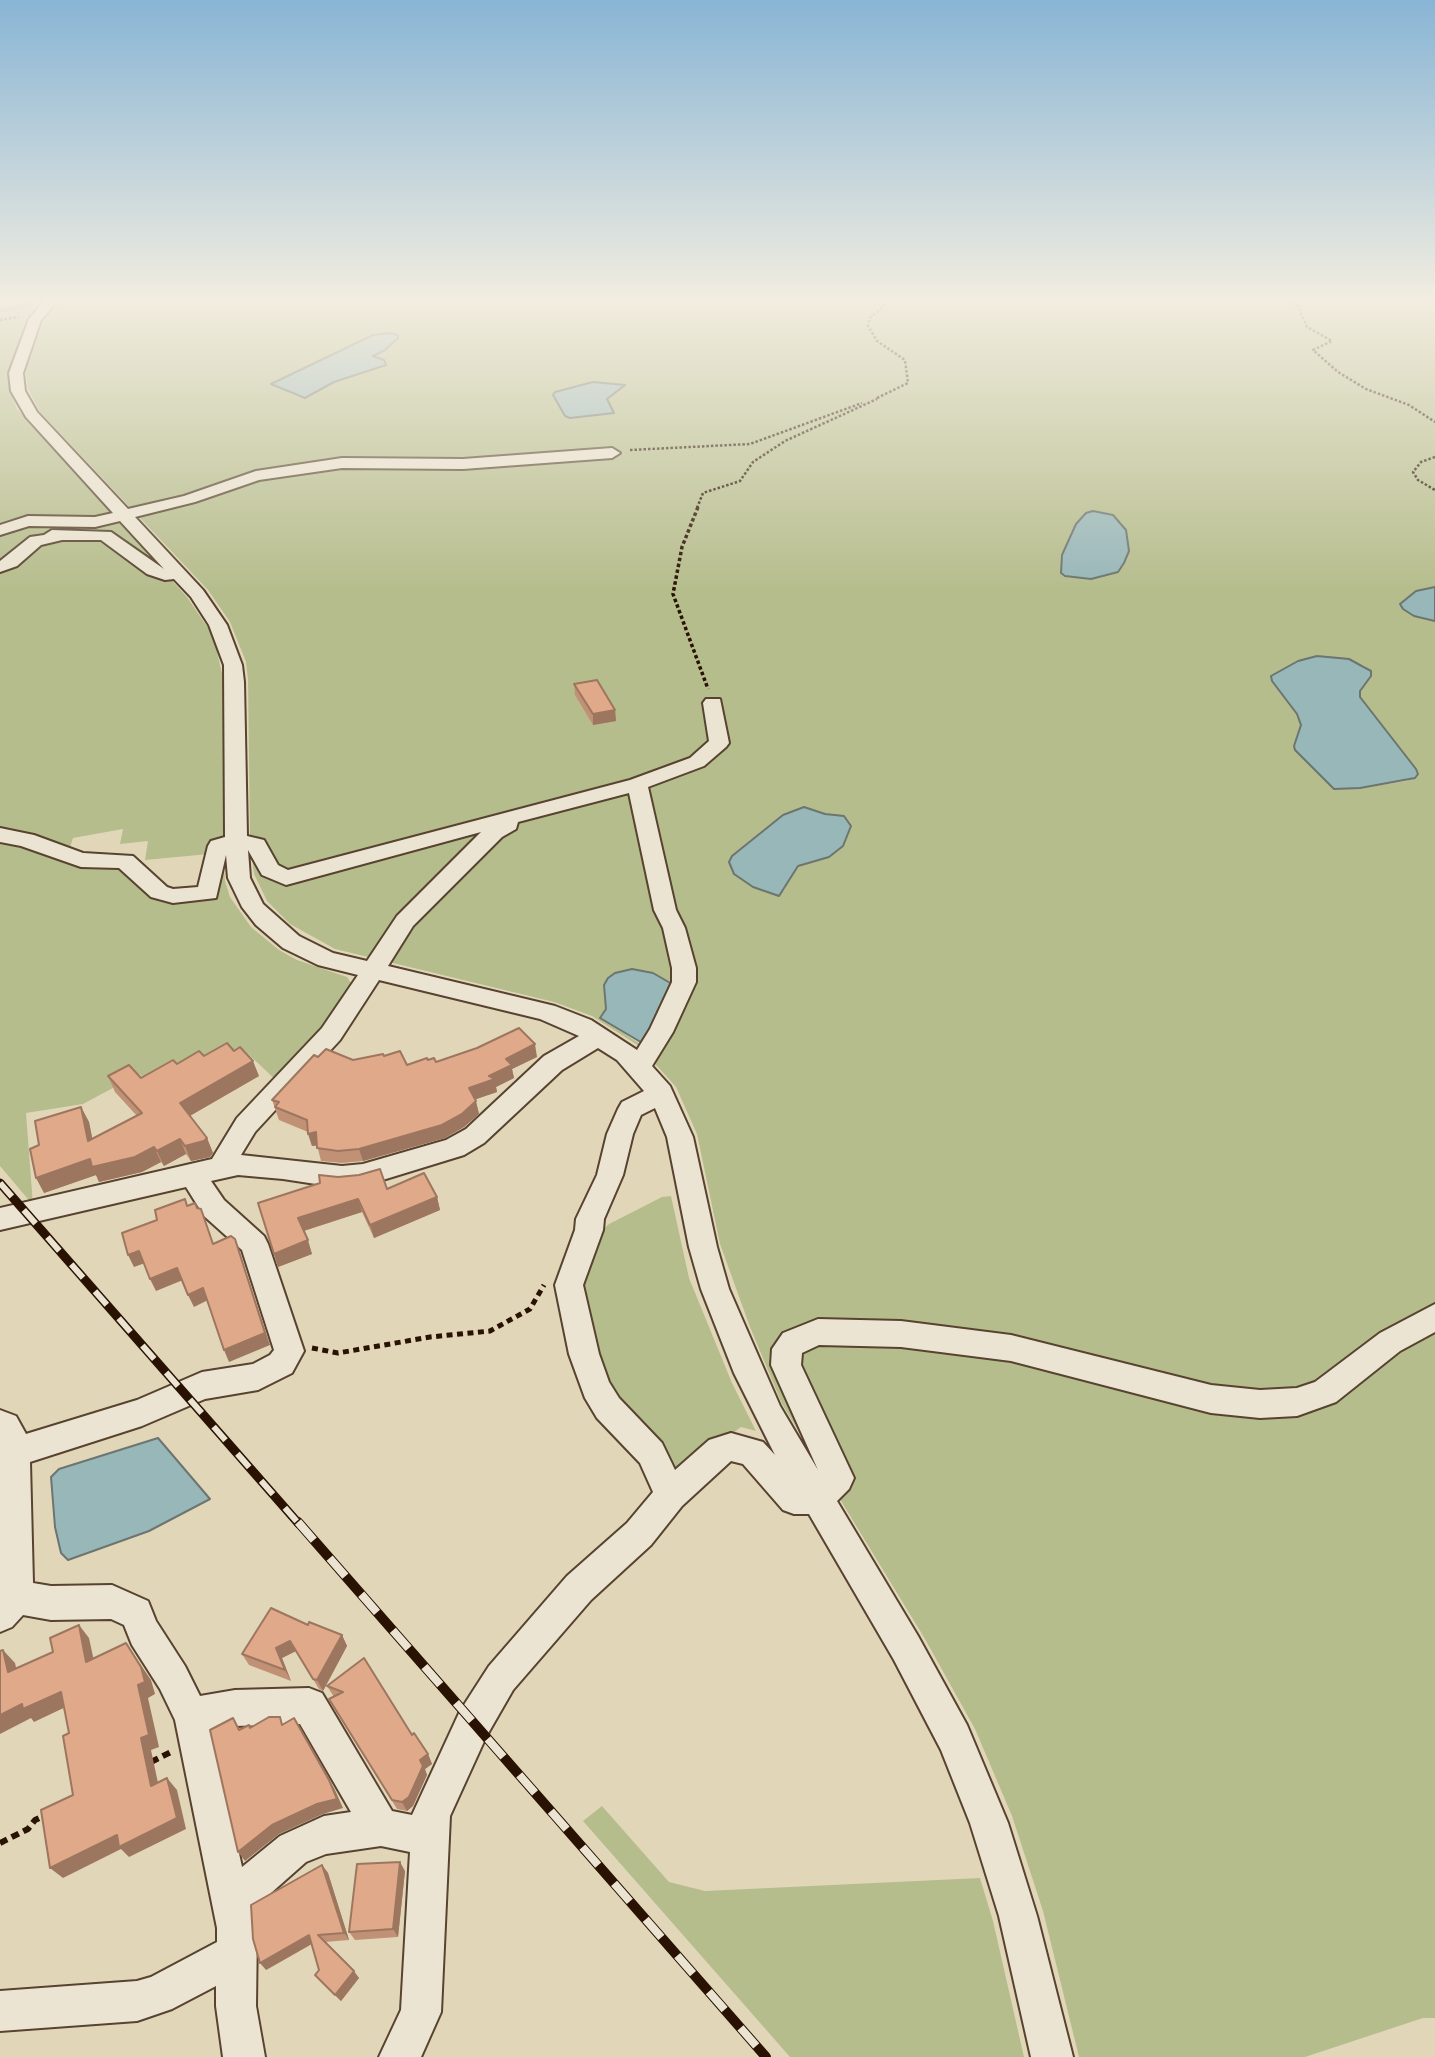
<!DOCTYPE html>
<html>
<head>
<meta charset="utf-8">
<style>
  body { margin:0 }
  canvas { display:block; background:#e2d6b9 }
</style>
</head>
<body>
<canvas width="1435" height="2057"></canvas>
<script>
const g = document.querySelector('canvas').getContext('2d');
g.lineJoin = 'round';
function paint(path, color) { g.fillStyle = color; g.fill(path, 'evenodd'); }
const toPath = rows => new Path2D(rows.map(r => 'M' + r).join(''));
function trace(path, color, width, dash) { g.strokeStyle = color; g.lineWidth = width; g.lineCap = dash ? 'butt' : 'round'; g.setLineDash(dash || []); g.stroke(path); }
paint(toPath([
  [0,300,44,300,27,319,8,374,10,392,17,409,187,597,208,628,216,647,224,683,225,835,209,854,145,860,148,841,120,844,123,829,73,838,69,851,0,832],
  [60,300,1435,300,1435,587,1426,588,1425,619,1435,621,1435,2018,1423,2018,1305,2057,1079,2057,1043,1911,1012,1816,975,1729,925,1639,782,1404,750,1327,720,1244,697,1134,676,1087,639,1046,592,1016,554,1002,335,949,290,924,267,901,254,874,250,839,248,680,246,662,230,622,208,590,40,412,28,389,26,372,44,319],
  [345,347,387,348,373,356,380,358,386,365,334,382,309,397,299,397,287,392,323,359],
  [600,382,621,388,610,394,606,399,613,413,570,418,561,410,553,395,556,392],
  [1121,522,1126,530,1129,551,1091,579,1065,576,1061,561,1076,524],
  [1348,659,1365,666,1371,676,1360,691,1360,697,1416,769,1407,781,1360,788,1334,789,1295,749,1294,745,1301,725,1297,714,1272,681],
  [804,807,825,814,844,816,829,857,798,866,786,881,732,856,783,815],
  [632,969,640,1044,601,1018,606,1009,615,973],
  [0,838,121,864,147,890,213,895,223,853,225,881,230,897,251,927,279,950,297,960,347,977,357,992,279,1083,244,1050,184,1067,152,1085,139,1074,83,1104,26,1113,33,1205,0,1166],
  [671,1196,689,1278,732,1383,756,1431,741,1427,674,1477,616,1402,597,1368,576,1285,596,1236,609,1224,662,1197],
  [602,1806,669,1882,705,1891,980,1878,993,1921,1024,2057,790,2057,583,1821]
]), '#b6bd8d');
const water = toPath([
  [389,333,398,335,398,338,385,350,373,356,384,360,386,365,334,382,305,398,271,384,373,335,389,333],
  [593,382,625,385,607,399,614,413,570,418,565,416,553,395,555,392,593,382],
  [1093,511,1113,515,1126,530,1129,551,1124,563,1118,572,1091,579,1065,576,1061,573,1062,555,1076,524,1086,513,1093,511],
  [1435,587,1435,621,1414,616,1403,609,1400,604,1416,591,1435,587],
  [1317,656,1349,659,1371,671,1371,676,1360,691,1360,697,1416,769,1418,774,1415,778,1360,788,1334,789,1295,750,1294,746,1301,725,1297,714,1272,681,1271,676,1298,661,1317,656],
  [804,807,825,814,844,816,851,826,843,846,829,857,798,866,779,896,753,887,734,874,729,862,732,856,783,815,804,807],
  [632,969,653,973,672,984,644,1044,600,1018,606,1009,604,985,608,978,615,973,632,969],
  [158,1438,210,1499,149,1531,68,1560,61,1553,55,1527,51,1477,59,1469,158,1438]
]);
paint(water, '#98b7b8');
trace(water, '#6c756f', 2);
trace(toPath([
  [0,310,21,307,30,303,27,300]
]), '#6c756f', 4.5);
const street = toPath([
  [45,300,58,300,41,320,23,373,25,391,37,412,128,509,184,496,256,471,342,458,463,459,612,448,620,453,612,458,463,469,342,468,259,480,195,502,135,517,203,590,227,625,242,665,244,682,247,836,264,840,278,865,288,870,630,780,690,758,709,741,703,703,706,699,720,699,729,743,726,747,704,766,648,787,676,910,685,928,696,968,696,982,673,1032,652,1066,670,1086,693,1137,717,1247,729,1289,780,1406,818,1470,771,1365,772,1349,783,1333,818,1319,901,1321,1011,1335,1211,1385,1260,1390,1297,1388,1315,1382,1380,1333,1435,1304,1435,1332,1400,1351,1336,1402,1297,1416,1260,1418,1211,1413,1011,1361,901,1347,819,1345,802,1353,801,1365,854,1478,849,1489,837,1501,918,1636,967,1725,1008,1823,1037,1916,1073,2057,1031,2057,999,1916,970,1823,941,1750,894,1660,809,1514,794,1514,783,1510,743,1464,731,1461,682,1506,651,1545,591,1600,513,1690,486,1737,450,1816,441,2012,421,2057,379,2057,401,2010,410,1852,381,1846,326,1854,306,1862,254,1908,257,1928,256,2006,265,2057,223,2057,216,2006,216,1986,172,2009,137,2021,0,2031,0,1991,137,1981,151,1977,217,1942,217,1928,175,1720,160,1689,132,1645,124,1625,111,1619,51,1620,23,1615,12,1627,0,1632,0,1410,16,1416,26,1434,137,1400,202,1372,253,1364,270,1355,274,1350,242,1250,204,1216,186,1187,0,1230,0,1208,212,1159,237,1118,322,1028,358,975,318,965,283,948,256,925,242,907,228,878,226,855,216,898,173,903,151,897,119,868,81,867,21,846,0,842,0,828,34,835,83,853,133,856,167,887,173,889,198,887,208,846,211,841,225,837,224,665,209,625,191,597,174,579,165,580,147,574,101,540,62,540,41,545,17,566,0,572,0,561,30,537,44,535,52,530,111,532,164,569,120,521,95,527,29,526,0,535,0,525,28,516,95,517,113,513,26,417,11,391,9,373,29,319,45,300],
  [629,793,654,910,663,928,672,968,672,982,650,1029,637,1050,591,1020,555,1006,388,966,413,926,502,837,516,829,518,822,629,793],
  [481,832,397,916,367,961,333,953,299,936,263,904,250,878,248,850,262,875,286,885,481,832],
  [379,980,540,1019,579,1036,544,1056,466,1129,446,1140,363,1164,342,1166,241,1155,255,1132,340,1040,379,980],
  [598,1048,617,1060,644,1091,622,1102,618,1109,607,1134,597,1175,576,1219,575,1230,555,1285,569,1354,585,1398,597,1418,640,1463,653,1492,627,1523,567,1576,489,1666,460,1711,412,1815,392,1811,322,1693,309,1688,235,1690,200,1696,185,1666,156,1621,148,1601,112,1585,51,1586,33,1583,30,1462,142,1426,205,1399,258,1390,292,1373,304,1351,268,1244,264,1236,224,1200,211,1181,238,1175,283,1179,342,1188,363,1186,464,1155,484,1143,562,1070,598,1048],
  [655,1108,667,1137,689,1247,701,1289,734,1373,775,1455,763,1442,731,1433,709,1440,675,1470,662,1443,619,1398,609,1382,599,1354,583,1285,603,1230,604,1219,623,1175,633,1134,641,1115,655,1108],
  [300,1724,351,1812,324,1816,280,1836,242,1867,212,1730,235,1726,300,1724]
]);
trace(street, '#57432f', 4);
trace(toPath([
  [1289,300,1298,306,1307,327,1332,341,1313,350,1338,372,1366,389,1409,405,1435,422],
  [0,320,19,317],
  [877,398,908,383,905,360,877,341,868,326,870,318,891,300],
  [630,450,750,444,862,403],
  [1435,457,1421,462,1413,472,1418,480,1435,490],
  [697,508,703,493,740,481,753,462,785,441,877,399]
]), '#291201', 2.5, [2.5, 2]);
trace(toPath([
  [698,507,682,547,673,594,708,689]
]), '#291201', 3.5, [3.5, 2.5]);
trace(toPath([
  [312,1348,338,1353,430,1337,490,1331,530,1309,544,1285]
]), '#291201', 5, [6, 4.5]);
trace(toPath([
  [151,1762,171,1752],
  [0,1843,28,1829,35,1820,46,1815]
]), '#291201', 6, [8, 5]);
paint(street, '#ece4d2');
const railFar1 = toPath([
  [0,1183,299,1524]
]);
const rail = toPath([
  [298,1522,766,2057]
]);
trace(railFar1, '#291201', 9);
trace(rail, '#291201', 10);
trace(railFar1, '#ece4d2', 6, [18]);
trace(rail, '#ece4d2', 8, [24]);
paint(toPath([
  [574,684,615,710,616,721,593,725,575,695],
  [204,1056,259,1076,190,1116,207,1138,213,1153,210,1157,191,1161,186,1154,164,1166,161,1162,142,1172,99,1182,96,1175,44,1193,81,1107,89,1122,92,1139,137,1116,115,1092,108,1076,141,1078,177,1064],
  [384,1056,407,1065,428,1060,436,1062,537,1057,512,1069,514,1078,496,1087,497,1092,475,1099,479,1114,464,1127,445,1138,363,1161,342,1163,321,1161,317,1145,312,1146,308,1132,279,1120,272,1100,318,1057,353,1060],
  [387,1189,437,1197,440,1210,374,1238,362,1212,304,1231,312,1254,278,1267,258,1203],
  [308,1625,342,1635,347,1646,323,1691,319,1689,296,1651,282,1658,291,1681,249,1665,242,1654],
  [364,1658,412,1735,428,1754,432,1764,425,1769,427,1775,413,1806,407,1811,397,1809,329,1699,334,1697,327,1686],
  [322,1865,328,1873,349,1940,325,1942,359,1978,341,2001,315,1975,319,1970,312,1944,266,1970],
  [405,1871,398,1937,355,1940,349,1932]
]), '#c19176');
paint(toPath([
  [615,710,616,721,593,725,593,714],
  [535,1044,537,1057,512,1069,514,1078,496,1087,497,1092,471,1101,469,1088,489,1076,506,1059],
  [253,1061,259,1076,186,1118,180,1103],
  [476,1101,479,1114,464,1127,445,1138,363,1161,359,1149],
  [81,1107,89,1122,96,1156,88,1141],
  [316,1132,320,1145,312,1146,308,1134],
  [207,1138,213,1153,210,1157,191,1161,185,1146],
  [180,1139,186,1154,164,1166,157,1151],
  [154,1147,161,1162,142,1172,99,1182,96,1175,44,1193,36,1178,90,1159],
  [437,1197,440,1210,374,1238,370,1225],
  [358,1199,362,1212,303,1231,298,1218],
  [235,1239,270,1345,229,1362,224,1350],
  [308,1240,312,1254,278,1267,274,1254],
  [139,1251,145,1263,134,1267,128,1255],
  [177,1268,183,1280,156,1291,150,1279],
  [203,1288,208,1300,194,1307,188,1295],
  [79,1625,89,1638,97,1675,86,1662],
  [342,1635,347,1646,323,1691,317,1680],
  [290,1641,296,1651,282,1658,291,1681,285,1670,276,1648],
  [126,1643,151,1680,155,1694,148,1698,159,1747,151,1750,161,1797,151,1786,141,1738],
  [3,1650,15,1663,20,1685,8,1672],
  [61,1692,72,1704,34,1722,31,1718,0,1734,0,1715,22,1704],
  [294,1718,335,1790,343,1808,323,1814,279,1834,245,1861,238,1852],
  [428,1754,432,1764,425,1769,427,1775,413,1806,407,1811,402,1802,420,1760],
  [167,1778,177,1790,186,1829,129,1857,121,1849,63,1878,50,1868,117,1835],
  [400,1862,405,1871,398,1937,393,1929],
  [322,1865,328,1873,349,1940,344,1933],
  [309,1935,315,1942,266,1970,260,1963],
  [354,1971,359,1978,341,2001,335,1995]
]), '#9d7660');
const building = toPath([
  [597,680,615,710,593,714,574,684,597,680],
  [519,1028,535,1044,506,1059,512,1065,489,1076,495,1079,469,1088,476,1101,462,1114,442,1125,359,1149,338,1151,317,1148,316,1132,308,1134,307,1120,275,1107,279,1102,272,1100,314,1055,318,1057,326,1049,353,1060,383,1054,384,1056,400,1051,407,1065,427,1058,428,1060,434,1058,436,1062,477,1048,519,1028],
  [227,1043,234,1051,240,1047,253,1061,180,1103,207,1138,204,1141,185,1146,180,1139,157,1151,154,1147,135,1157,92,1167,90,1159,36,1178,30,1149,39,1145,35,1121,81,1107,88,1141,142,1113,108,1076,129,1065,141,1078,173,1060,177,1064,199,1051,204,1056,227,1043],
  [380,1169,387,1189,424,1173,437,1197,370,1225,358,1199,298,1218,308,1240,274,1254,258,1203,320,1183,319,1175,338,1177,359,1175,380,1169],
  [185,1199,187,1206,195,1203,197,1208,201,1209,213,1244,231,1236,235,1239,265,1333,224,1350,203,1288,188,1295,177,1268,150,1279,139,1251,128,1255,122,1233,157,1220,155,1210,185,1199],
  [271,1608,308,1625,309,1622,342,1635,317,1680,313,1679,290,1641,276,1648,285,1670,242,1654,271,1608],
  [79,1625,86,1662,126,1643,141,1667,145,1682,138,1685,149,1735,141,1738,151,1786,167,1778,177,1818,119,1847,117,1835,50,1868,41,1810,73,1795,63,1736,69,1733,61,1692,23,1709,22,1704,0,1715,0,1651,3,1650,8,1672,53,1652,50,1638,79,1625],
  [364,1658,412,1735,414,1733,428,1754,420,1760,423,1766,409,1797,402,1802,392,1800,329,1699,343,1692,327,1686,364,1658],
  [269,1717,280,1717,282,1725,294,1718,329,1780,337,1799,317,1804,272,1825,238,1852,210,1730,233,1718,239,1730,249,1725,250,1728,269,1717],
  [400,1862,393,1929,349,1932,357,1864,400,1862],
  [322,1865,344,1933,318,1935,354,1971,335,1995,315,1975,319,1970,309,1935,260,1963,253,1939,251,1905,322,1865]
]);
paint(building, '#e0a989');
trace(building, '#9d7660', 2);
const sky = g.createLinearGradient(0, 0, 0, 588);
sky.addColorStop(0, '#88b5d5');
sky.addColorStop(0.51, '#f2ede0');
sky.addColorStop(1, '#f2ede000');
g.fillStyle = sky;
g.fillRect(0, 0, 1435, 588);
</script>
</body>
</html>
